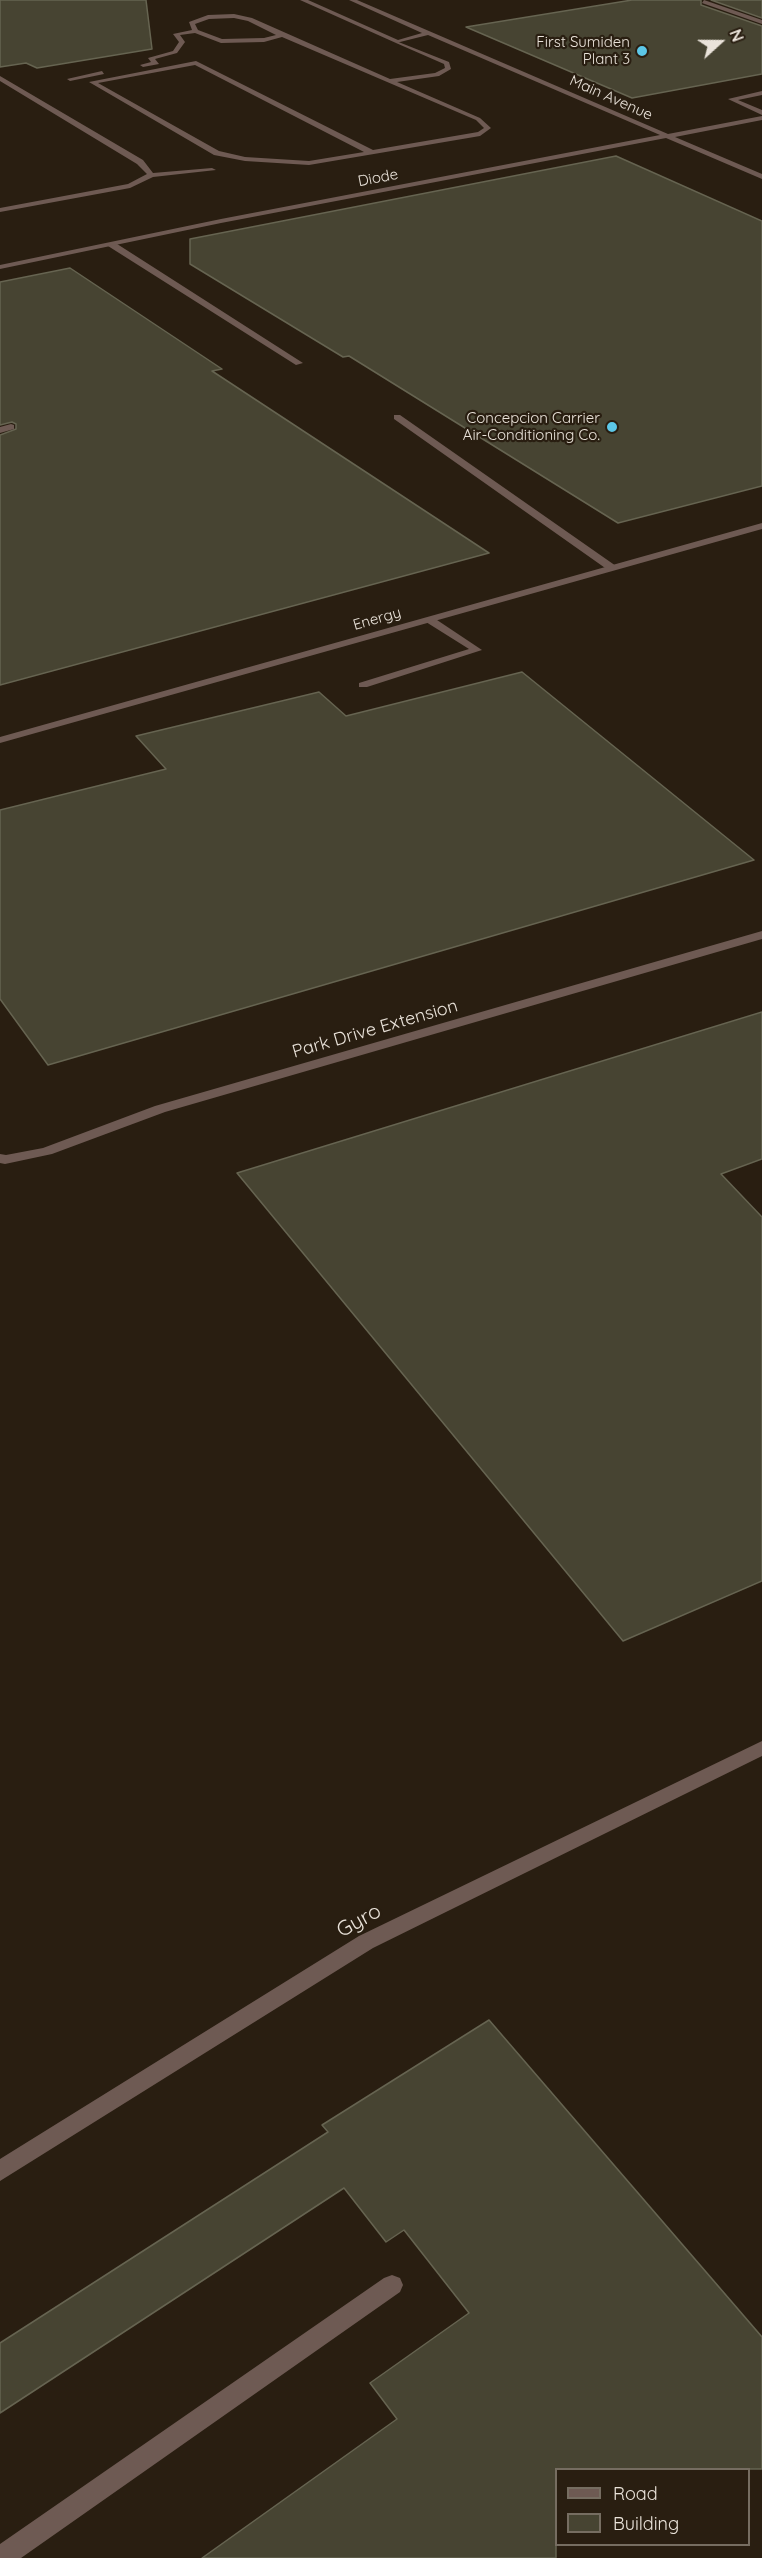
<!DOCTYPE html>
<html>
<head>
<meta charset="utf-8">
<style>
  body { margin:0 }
  #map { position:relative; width:762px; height:2558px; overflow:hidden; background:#291e11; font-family:Quicksand,sans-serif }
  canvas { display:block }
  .legend { position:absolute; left:555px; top:2468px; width:195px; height:78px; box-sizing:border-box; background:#291e11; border:2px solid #766d61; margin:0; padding:8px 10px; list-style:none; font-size:18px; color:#eae3da }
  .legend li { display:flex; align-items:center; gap:12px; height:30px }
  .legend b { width:30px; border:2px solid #766d61 }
  .north { position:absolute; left:690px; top:12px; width:60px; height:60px; -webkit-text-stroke:4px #291e11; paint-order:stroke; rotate:69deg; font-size:16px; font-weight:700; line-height:24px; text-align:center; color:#eae3da }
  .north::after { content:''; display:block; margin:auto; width:21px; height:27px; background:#eae3da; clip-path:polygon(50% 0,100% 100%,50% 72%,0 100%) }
</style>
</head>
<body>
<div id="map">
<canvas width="762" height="2558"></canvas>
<ul class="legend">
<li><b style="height:8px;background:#6e5a53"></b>Road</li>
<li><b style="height:16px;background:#474432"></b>Building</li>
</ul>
<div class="north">N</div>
</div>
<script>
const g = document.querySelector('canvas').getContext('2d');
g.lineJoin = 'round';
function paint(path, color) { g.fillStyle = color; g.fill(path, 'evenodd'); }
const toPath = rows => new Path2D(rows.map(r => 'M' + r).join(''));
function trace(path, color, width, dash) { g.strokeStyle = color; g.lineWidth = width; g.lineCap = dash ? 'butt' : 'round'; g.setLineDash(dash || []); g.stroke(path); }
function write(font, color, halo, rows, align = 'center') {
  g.font = font + ' Quicksand,sans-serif'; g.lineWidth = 4.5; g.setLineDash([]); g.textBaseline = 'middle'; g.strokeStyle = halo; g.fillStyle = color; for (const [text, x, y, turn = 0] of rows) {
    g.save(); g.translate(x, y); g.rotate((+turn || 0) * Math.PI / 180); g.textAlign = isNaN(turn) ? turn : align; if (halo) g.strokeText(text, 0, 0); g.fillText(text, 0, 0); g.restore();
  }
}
const building = toPath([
  [0,0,146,0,152,49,37,68,26,63,0,67,0,0],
  [632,0,701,0,701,5,762,26,762,74,632,98,466,27,632,0],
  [711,0,762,0,762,18,711,0],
  [616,156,762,221,762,486,618,523,349,356,343,357,190,264,190,239,616,156],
  [70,268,222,369,212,371,489,553,0,685,0,435,16,429,16,424,12,422,0,425,0,282,70,268],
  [522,672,754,860,48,1065,0,999,0,810,166,769,136,736,319,692,346,716,522,672],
  [762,1012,762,1159,721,1174,762,1217,762,1581,623,1641,237,1173,762,1012],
  [489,2020,762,2337,762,2469,556,2469,556,2558,202,2558,397,2419,370,2383,469,2313,404,2230,386,2242,344,2188,0,2413,0,2343,328,2132,322,2125,489,2020]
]);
paint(building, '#474432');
trace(building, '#666451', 1.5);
paint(toPath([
  [704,0,762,20,762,24,702,3,704,0],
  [234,14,252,18,390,79,435,73,445,68,444,64,396,43,396,41,449,62,451,69,439,76,397,82,480,118,491,128,480,136,309,165,245,161,214,155,89,82,196,61,373,150,478,132,484,128,476,120,282,37,264,42,221,43,195,33,180,35,185,42,177,53,155,59,159,64,143,67,140,65,151,62,148,58,173,51,179,42,173,34,192,30,189,22,208,15,234,14],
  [234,18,248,21,276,35,264,38,222,39,198,30,195,24,209,19,234,18],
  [195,65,364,152,309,161,245,157,219,151,98,83,195,65],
  [102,71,104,74,70,81,67,79,102,71],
  [0,76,143,160,153,173,212,168,216,170,153,177,130,188,0,212,0,208,128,184,147,174,137,164,0,81,0,76],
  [762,91,762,95,738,100,762,110,762,115,728,99,762,91],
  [111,242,114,242,303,363,296,365,108,246,111,242],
  [394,415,400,415,616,566,616,570,608,570,394,419,394,415],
  [11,424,14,425,14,429,0,433,0,427,11,424],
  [426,618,434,618,482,650,367,687,359,687,359,683,469,649,426,622,426,618],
  [392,2275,400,2278,403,2285,400,2292,21,2558,0,2558,0,2544,384,2278,392,2275]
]), '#6e5a53');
paint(toPath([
  [300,0,308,0,398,40,422,33,349,0,357,0,668,134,762,116,762,120,675,137,762,174,762,179,666,138,221,223,0,269,0,265,221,219,660,135,428,35,396,43,300,0],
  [762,523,762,529,0,743,0,737,762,523],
  [762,931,762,939,165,1112,52,1154,5,1164,0,1163,0,1154,6,1155,43,1148,155,1106,762,931],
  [762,1741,762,1756,373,1948,0,2181,0,2159,359,1936,762,1741]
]), '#6e5a53');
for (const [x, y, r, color] of [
  [642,51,6,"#5cc7e7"],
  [612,427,6,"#5cc7e7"]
]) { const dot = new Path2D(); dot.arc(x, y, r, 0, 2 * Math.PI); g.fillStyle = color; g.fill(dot); trace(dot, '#291e11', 2); }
write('15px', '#eae3da', '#291e11', [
  ["First Sumiden",630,42],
  ["Plant 3",630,59],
  ["Concepcion Carrier",600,418],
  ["Air-Conditioning Co.",600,435]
], 'right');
write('15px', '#eae3da', '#291e11', [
  ["Main Avenue",611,98,24],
  ["Diode",378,178,-11],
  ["Energy",377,619,-16]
]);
write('18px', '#eae3da', '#291e11', [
  ["Park Drive Extension",375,1029,-16]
]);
write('21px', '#eae3da', '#291e11', [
  ["Gyro",359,1921,-29]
]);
</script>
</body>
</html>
